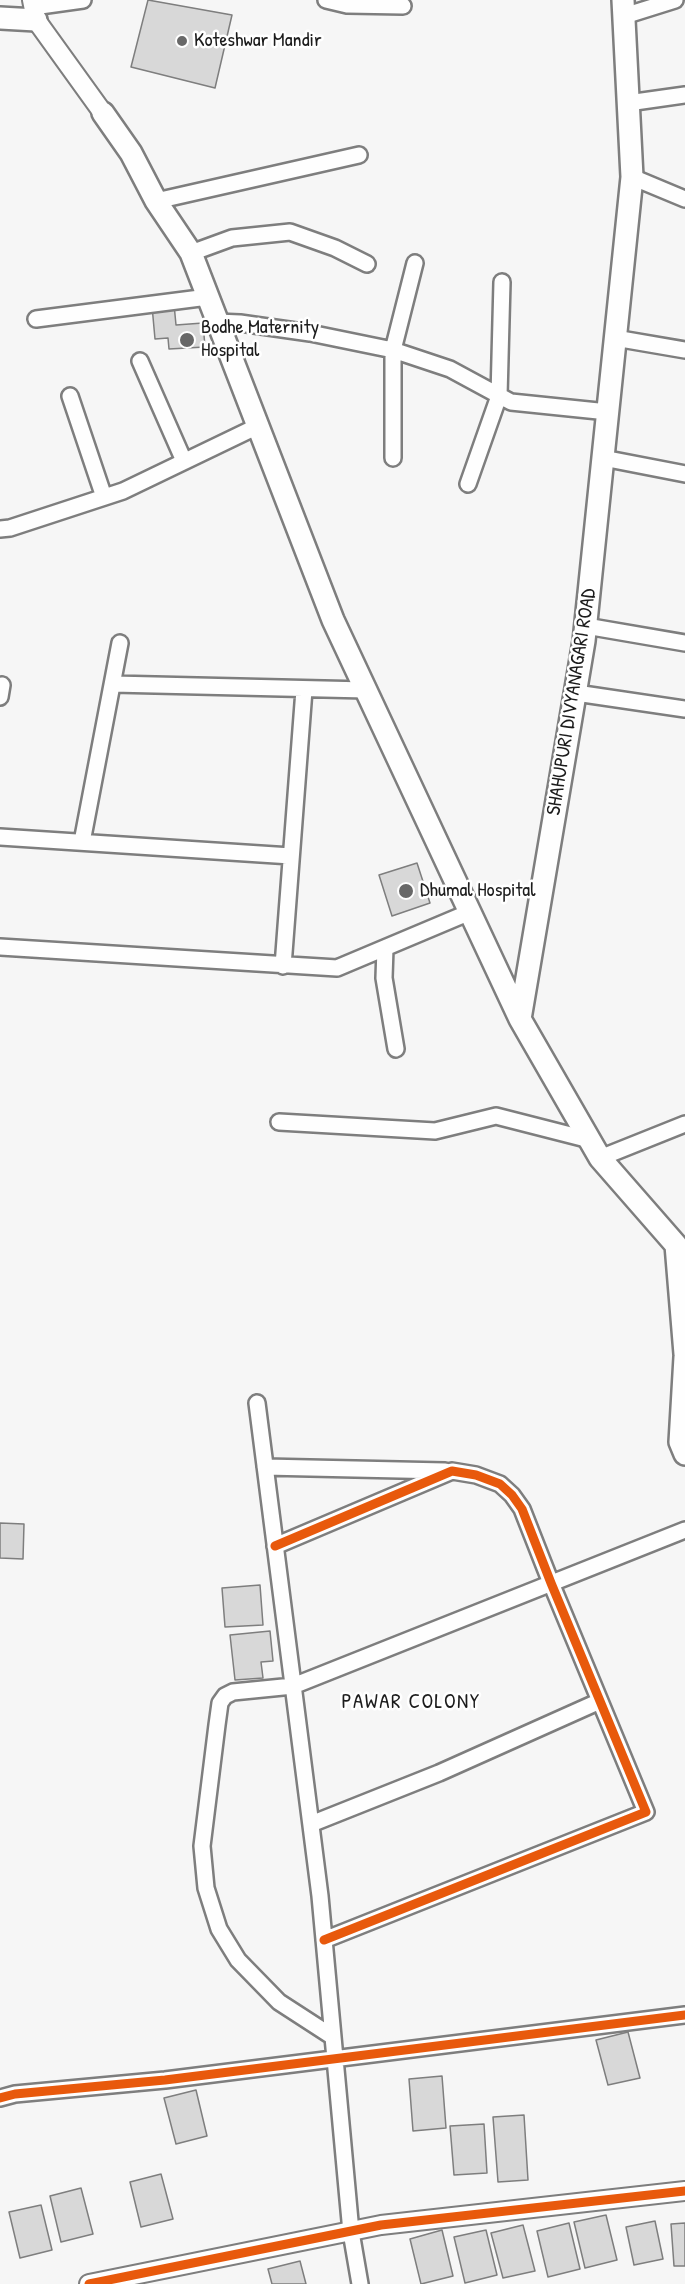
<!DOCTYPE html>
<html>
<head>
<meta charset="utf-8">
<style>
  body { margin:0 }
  canvas { display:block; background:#f6f6f6 }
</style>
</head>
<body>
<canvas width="685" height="2284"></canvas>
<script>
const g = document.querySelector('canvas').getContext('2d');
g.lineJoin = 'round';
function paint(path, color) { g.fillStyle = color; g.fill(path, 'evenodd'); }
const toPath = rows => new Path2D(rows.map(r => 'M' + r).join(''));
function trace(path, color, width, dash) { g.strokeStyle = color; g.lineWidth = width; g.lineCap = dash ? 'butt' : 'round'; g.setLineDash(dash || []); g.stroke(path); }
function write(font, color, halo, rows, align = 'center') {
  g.font = font + ' "Patrick Hand",sans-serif'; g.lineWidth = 5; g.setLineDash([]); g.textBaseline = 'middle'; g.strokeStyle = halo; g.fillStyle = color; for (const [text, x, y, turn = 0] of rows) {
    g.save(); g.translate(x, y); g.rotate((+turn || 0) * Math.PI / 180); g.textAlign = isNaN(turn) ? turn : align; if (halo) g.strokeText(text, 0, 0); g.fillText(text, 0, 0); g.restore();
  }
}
const building = toPath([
  [148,0,232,15,215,88,131,67,148,0],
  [174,304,176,325,203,323,205,347,169,349,168,338,155,339,152,306,174,304],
  [417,863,430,903,392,916,379,875,417,863],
  [0,1523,24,1524,23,1559,0,1558,0,1523],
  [260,1585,263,1625,225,1627,222,1588,260,1585],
  [270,1631,273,1661,261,1662,263,1678,235,1680,230,1635,270,1631],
  [628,2032,640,2078,608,2085,596,2040,628,2032],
  [442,2076,446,2128,413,2131,409,2079,442,2076],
  [196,2090,207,2136,176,2144,164,2098,196,2090],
  [524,2115,528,2180,498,2182,493,2117,524,2115],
  [484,2124,487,2173,454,2175,450,2126,484,2124],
  [161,2174,173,2219,141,2227,130,2182,161,2174],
  [81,2188,93,2234,61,2242,50,2196,81,2188],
  [41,2205,52,2250,20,2258,9,2212,41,2205],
  [606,2215,617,2260,585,2268,574,2222,606,2215],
  [655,2221,663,2259,634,2265,626,2227,655,2221],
  [569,2223,580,2269,548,2277,537,2231,569,2223],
  [685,2223,685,2266,674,2266,671,2224,685,2223],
  [523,2225,535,2271,503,2278,491,2233,523,2225],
  [442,2230,453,2276,421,2284,410,2239,442,2230],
  [486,2230,497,2275,465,2283,454,2237,486,2230],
  [300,2261,306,2284,272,2284,268,2269,300,2261]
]);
paint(building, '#d8d8d8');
trace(building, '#7e7e7e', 1.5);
const minor = toPath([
  [326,0,347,5,403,6],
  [33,7,83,0],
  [624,16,675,0],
  [628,103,685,95],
  [632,177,685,199],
  [156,201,359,155],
  [191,253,232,238,290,232,335,248,367,264],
  [36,319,208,297],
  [217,322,240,323,310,333,393,350,450,369,511,402,608,412],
  [615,338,685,350],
  [140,361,184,461],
  [70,396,104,497],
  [393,458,393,350,415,263],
  [603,458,685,474],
  [468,484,499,396,502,282],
  [0,529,10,528,123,491,258,426],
  [586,626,685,643],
  [113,684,366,690],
  [576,693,685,709],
  [0,697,2,685],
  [0,837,291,856],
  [82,842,120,643],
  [0,947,337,968,470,912],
  [385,948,384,978,396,1049],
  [283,966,304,690],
  [279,1122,435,1131,496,1116,590,1140],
  [600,1158,685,1124],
  [257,1403,320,1896,351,2232,360,2284],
  [265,1467,445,1471],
  [275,1546,452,1471,476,1475,500,1484,512,1495,522,1509,551,1583,646,1812,324,1940],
  [311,1824,439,1773,600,1701],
  [333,2037,279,2002,238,1960,219,1929,206,1888,202,1846,217,1725,220,1703,225,1696,233,1692,293,1686,685,1530],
  [0,2098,15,2094,165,2080,685,2015]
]);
const tertiary = toPath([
  [32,0,36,20,103,113],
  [89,2284,381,2225,685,2191]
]);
const secondary = toPath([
  [623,0,632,177,584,641,520,1019,600,1158,676,1245,685,1354],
  [0,18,36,20],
  [103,113,131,153,156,201,191,253,333,620,520,1019],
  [685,1357,680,1442,685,1454]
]);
trace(minor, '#7e7e7e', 20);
trace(tertiary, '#7e7e7e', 22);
trace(secondary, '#7e7e7e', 26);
trace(minor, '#fefefe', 15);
trace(tertiary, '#fefefe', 18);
trace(secondary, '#fefefe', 21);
trace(toPath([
  [275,1546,452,1471,476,1475,500,1484,512,1495,522,1509,551,1583,646,1812,324,1940],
  [0,2098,15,2094,165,2080,685,2015],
  [89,2284,381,2225,685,2191]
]), '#e8590c', 9);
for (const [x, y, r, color] of [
  [182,41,6,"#686868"],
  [187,340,8,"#686868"],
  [406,891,8,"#686868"]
]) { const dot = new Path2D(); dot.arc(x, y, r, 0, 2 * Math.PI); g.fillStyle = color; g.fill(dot); trace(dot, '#fff', 2); }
write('20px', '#1c1c1c', '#fff', [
  ["Koteshwar Mandir",194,41],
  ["Bodhe Maternity",201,328],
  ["Hospital",201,351],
  ["Dhumal Hospital",420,891]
], 'left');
write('20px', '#1c1c1c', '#fff', [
  ["SHAHUPURI DIVYANAGARI ROAD",572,702,-81]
]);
g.letterSpacing = '1.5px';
write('21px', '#1c1c1c', '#fff', [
  ["PAWAR COLONY",411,1702]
]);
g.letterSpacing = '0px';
</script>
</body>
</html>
